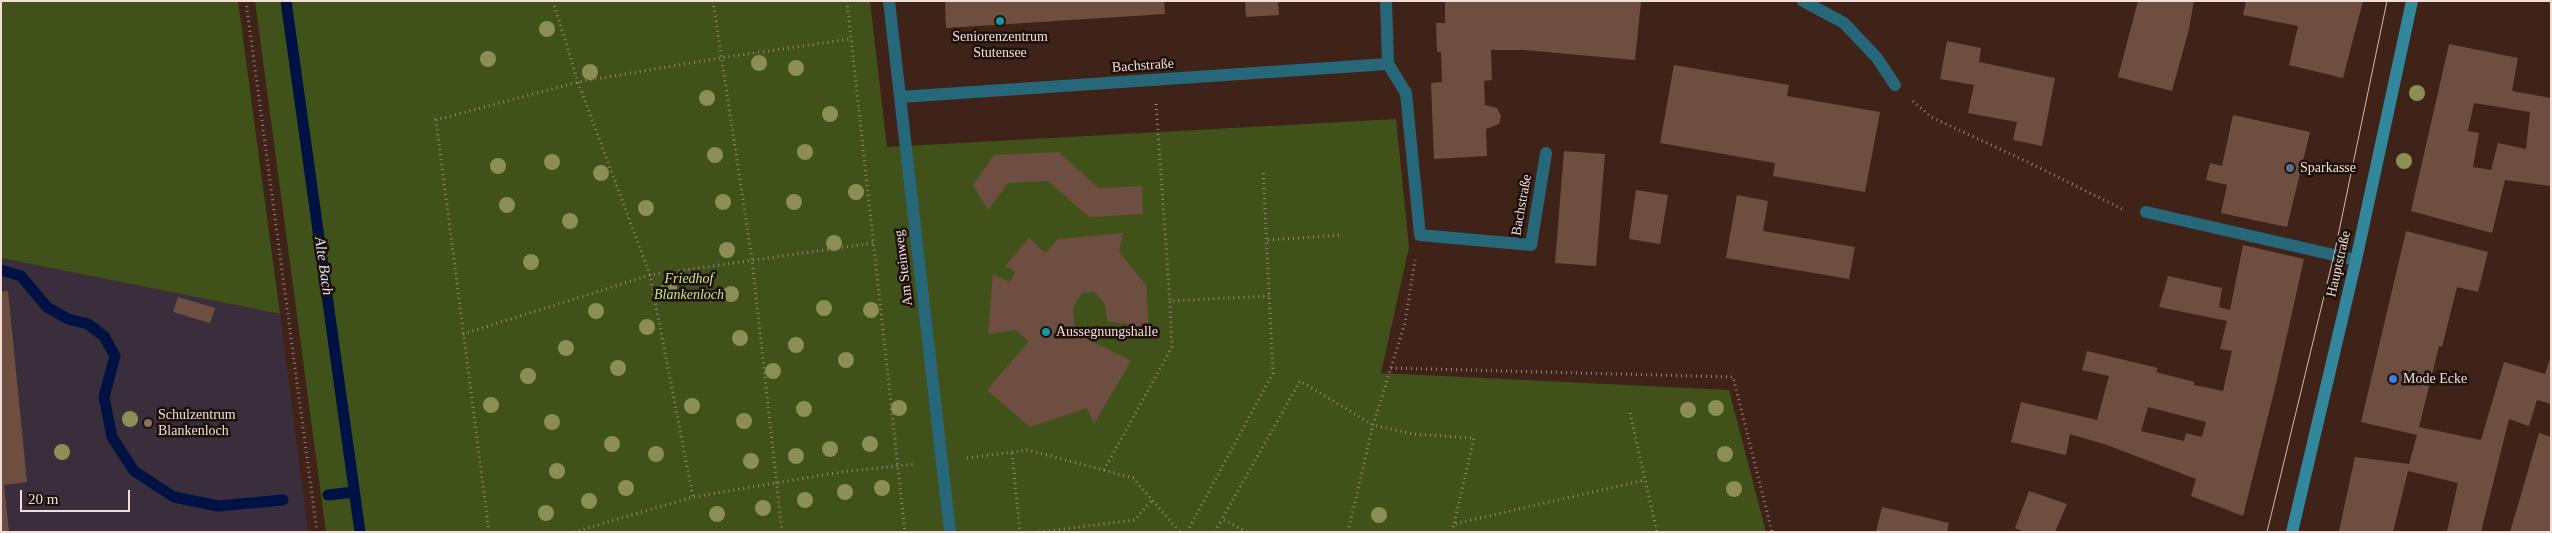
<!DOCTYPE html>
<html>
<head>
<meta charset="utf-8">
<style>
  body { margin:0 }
  #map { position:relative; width:2552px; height:533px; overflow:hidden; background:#402318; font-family:Georgia,serif }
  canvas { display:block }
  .frame { position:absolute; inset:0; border:2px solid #f2ded7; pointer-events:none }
  .scale { position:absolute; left:20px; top:490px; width:110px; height:22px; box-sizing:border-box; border:2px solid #f2ded7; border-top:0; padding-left:6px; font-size:15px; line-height:18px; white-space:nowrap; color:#f2ded7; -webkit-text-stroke:4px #1d100b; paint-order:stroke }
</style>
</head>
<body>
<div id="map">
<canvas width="2552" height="533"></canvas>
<div class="frame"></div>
<div class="scale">20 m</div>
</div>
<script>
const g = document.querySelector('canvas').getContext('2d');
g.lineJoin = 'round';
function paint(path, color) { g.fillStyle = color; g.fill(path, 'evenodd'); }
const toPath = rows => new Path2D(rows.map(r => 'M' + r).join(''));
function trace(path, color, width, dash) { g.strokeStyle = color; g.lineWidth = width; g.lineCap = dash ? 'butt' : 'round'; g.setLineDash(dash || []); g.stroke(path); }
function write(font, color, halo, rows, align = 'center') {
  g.font = font + ' Georgia,serif'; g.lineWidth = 5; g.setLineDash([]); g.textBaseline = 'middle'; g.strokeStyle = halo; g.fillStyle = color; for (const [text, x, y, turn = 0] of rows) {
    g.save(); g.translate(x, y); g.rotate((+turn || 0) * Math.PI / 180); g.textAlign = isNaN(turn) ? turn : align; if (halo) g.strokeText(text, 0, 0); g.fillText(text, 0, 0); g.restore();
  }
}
paint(toPath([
  [1,258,280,314,308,532,1,532]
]), '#3a2e3d');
paint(toPath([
  [1,1,238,1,280,314,1,258],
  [255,1,870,1,887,147,1396,119,1409,247,1381,373,1729,390,1766,532,326,532]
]), '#405119');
trace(toPath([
  [286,1,360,532],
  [1,270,21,276,47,307,68,319,88,324,104,336,115,356,104,397,112,437,134,471,174,497,218,506,283,500],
  [328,495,354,492]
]), '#001243', 11);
paint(toPath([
  [945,1,1164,1,1165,14,946,28],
  [1245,1,1278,1,1279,15,1246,17],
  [1445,1,1641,1,1635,60,1524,50,1491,50,1492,80,1484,81,1485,105,1497,108,1501,116,1499,124,1486,129,1487,156,1434,159,1431,83,1442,82,1441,52,1437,52,1436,23,1445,23],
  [2138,1,2194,1,2189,29,2172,91,2118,77],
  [2246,1,2363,1,2343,78,2289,65,2298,26,2243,15],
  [1947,41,1981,48,1979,62,2055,78,2042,146,2013,140,2017,122,1968,113,1974,85,1940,79],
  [2449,44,2518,58,2512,91,2551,98,2551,186,2505,180,2492,233,2411,211],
  [2474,103,2530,112,2526,149,2498,143,2491,170,2473,167,2479,133,2468,131],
  [1674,65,1789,85,1787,96,1880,112,1865,192,1773,176,1775,163,1660,143],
  [2233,115,2310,132,2287,227,2221,213,2227,185,2206,180,2210,163,2222,166],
  [1564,151,1605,154,1596,266,1555,263],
  [1059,152,1098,188,1142,186,1143,214,1089,217,1048,181,1008,183,988,210,973,185,994,155],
  [1636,190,1668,195,1660,244,1629,239],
  [1737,195,1768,201,1763,231,1855,247,1849,279,1726,258],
  [2406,231,2488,252,2478,292,2457,287,2442,347,2439,346,2419,427,2481,440,2504,362,2545,374,2551,356,2551,404,2537,400,2529,426,2509,419,2481,532,2447,532,2458,483,2408,471,2393,532,2339,531,2355,457,2409,464,2417,435,2361,422],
  [1123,233,1119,252,1146,285,1149,328,1107,321,1105,304,1094,292,1082,293,1073,307,1075,333,1131,361,1094,424,1087,408,1030,427,987,390,1029,341,1015,330,988,334,993,274,1010,282,1015,272,1005,266,1029,238,1045,253,1058,239],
  [2243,245,2304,259,2276,384,2243,516,2191,496,2196,479,2107,445,2070,434,2066,455,2011,442,2021,402,2097,420,2109,376,2082,370,2087,351,2158,368,2156,372,2194,382,2194,385,2223,391,2232,351,2220,349,2227,321,2159,307,2168,276,2222,288,2219,307,2230,310],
  [2148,407,2206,422,2202,437,2186,433,2184,441,2141,431],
  [8,291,27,482,4,485,9,532,1,532,1,292],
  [178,297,215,308,210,323,173,312],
  [2539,433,2551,437,2551,532,2510,532],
  [2029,491,2067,504,2055,532,2025,532,2015,528],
  [1882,507,1949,523,1947,532,1876,532]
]), '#6e4e41');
trace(toPath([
  [246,1,317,532],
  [553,1,578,82,650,275,693,497],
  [713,1,752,260,782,532],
  [847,1,905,532],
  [1913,101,1931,117,2034,165,2122,209],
  [1156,104,1170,301],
  [1268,240,1343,235],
  [463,334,650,275,873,243],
  [1391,368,1733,377,1772,532],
  [1630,413,1657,532],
  [1012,453,1020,532],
  [967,458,1028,450,1133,478,1180,532],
  [1104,470,1172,347,1170,301,1269,296],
  [489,532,436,120,578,82,720,58,851,39],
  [574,532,693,497,841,472,916,464],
  [1039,532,1135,520,1152,500],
  [1187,532,1273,373,1263,169],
  [1215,532,1222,519],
  [1247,532,1222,519,1300,381,1373,425,1413,434,1474,438,1454,524],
  [1348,532,1373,425,1405,323,1415,260],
  [1452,532,1454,524,1645,480]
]), '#9c837b', 3, [1, 4]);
trace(toPath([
  [2146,212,2356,260]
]), '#266879', 12);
trace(toPath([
  [889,1,950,532],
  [1803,1,1844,23,1877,58,1895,85],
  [1388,64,1406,93,1420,235,1531,245,1546,153],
  [900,97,1388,64,1386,1]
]), '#266879', 12);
trace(toPath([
  [2292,532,2356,260,2412,1]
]), '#33879c', 12);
trace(toPath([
  [2267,532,2334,255,2387,1]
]), '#ceb8b0', 1);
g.fillStyle = '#8b8f56';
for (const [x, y] of [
  [547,29],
  [488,59],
  [759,63],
  [796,68],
  [590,72],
  [2417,93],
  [707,98],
  [830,114],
  [805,152],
  [715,155],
  [2404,161],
  [552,162],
  [498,166],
  [601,173],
  [856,192],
  [723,202],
  [794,202],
  [507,205],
  [646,208],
  [570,221],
  [834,243],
  [727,250],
  [531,262],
  [669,288],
  [731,294],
  [824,308],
  [871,310],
  [596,311],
  [647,327],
  [740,338],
  [796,345],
  [566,348],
  [846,360],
  [618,368],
  [773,371],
  [528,376],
  [491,405],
  [692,406],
  [899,408],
  [1716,408],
  [804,409],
  [1688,410],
  [130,419],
  [744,421],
  [552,422],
  [612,444],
  [870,444],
  [830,449],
  [62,452],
  [656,454],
  [1725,454],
  [796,456],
  [751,461],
  [557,471],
  [626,488],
  [882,488],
  [1734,489],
  [845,492],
  [805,500],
  [589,501],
  [763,508],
  [546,513],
  [717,514],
  [1379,515]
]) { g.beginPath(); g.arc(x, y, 8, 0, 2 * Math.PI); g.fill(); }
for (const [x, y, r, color] of [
  [1000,21,5,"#0f9aa8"],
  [2290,168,5,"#5c6f8a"],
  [1046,332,5,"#0f9aa8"],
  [2393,379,5,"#3f7fe0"],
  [148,423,5,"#8d6e63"]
]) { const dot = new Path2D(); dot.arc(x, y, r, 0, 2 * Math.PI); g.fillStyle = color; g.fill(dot); trace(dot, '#1d100b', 2); }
write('14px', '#f2ded7', '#1d100b', [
  ["Seniorenzentrum",1000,37,"center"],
  ["Stutensee",1000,53,"center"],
  ["Sparkasse",2300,168],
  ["Aussegnungshalle",1056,332],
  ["Mode Ecke",2403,379],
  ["Schulzentrum",158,415],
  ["Blankenloch",158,431]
], 'left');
write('14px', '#f2ded7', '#1d100b', [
  ["Bachstraße",1143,66,-4],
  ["Bachstraße",1522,205,-80],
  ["Hauptstraße",2339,264,-77],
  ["Am Steinweg",904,268,-97]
]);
write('italic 14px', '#c8e889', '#1d100b', [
  ["Friedhof",689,279],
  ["Blankenloch",689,295]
]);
write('italic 15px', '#d7e0f1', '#1d100b', [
  ["Alte Bach",323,266,82]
]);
</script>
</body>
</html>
